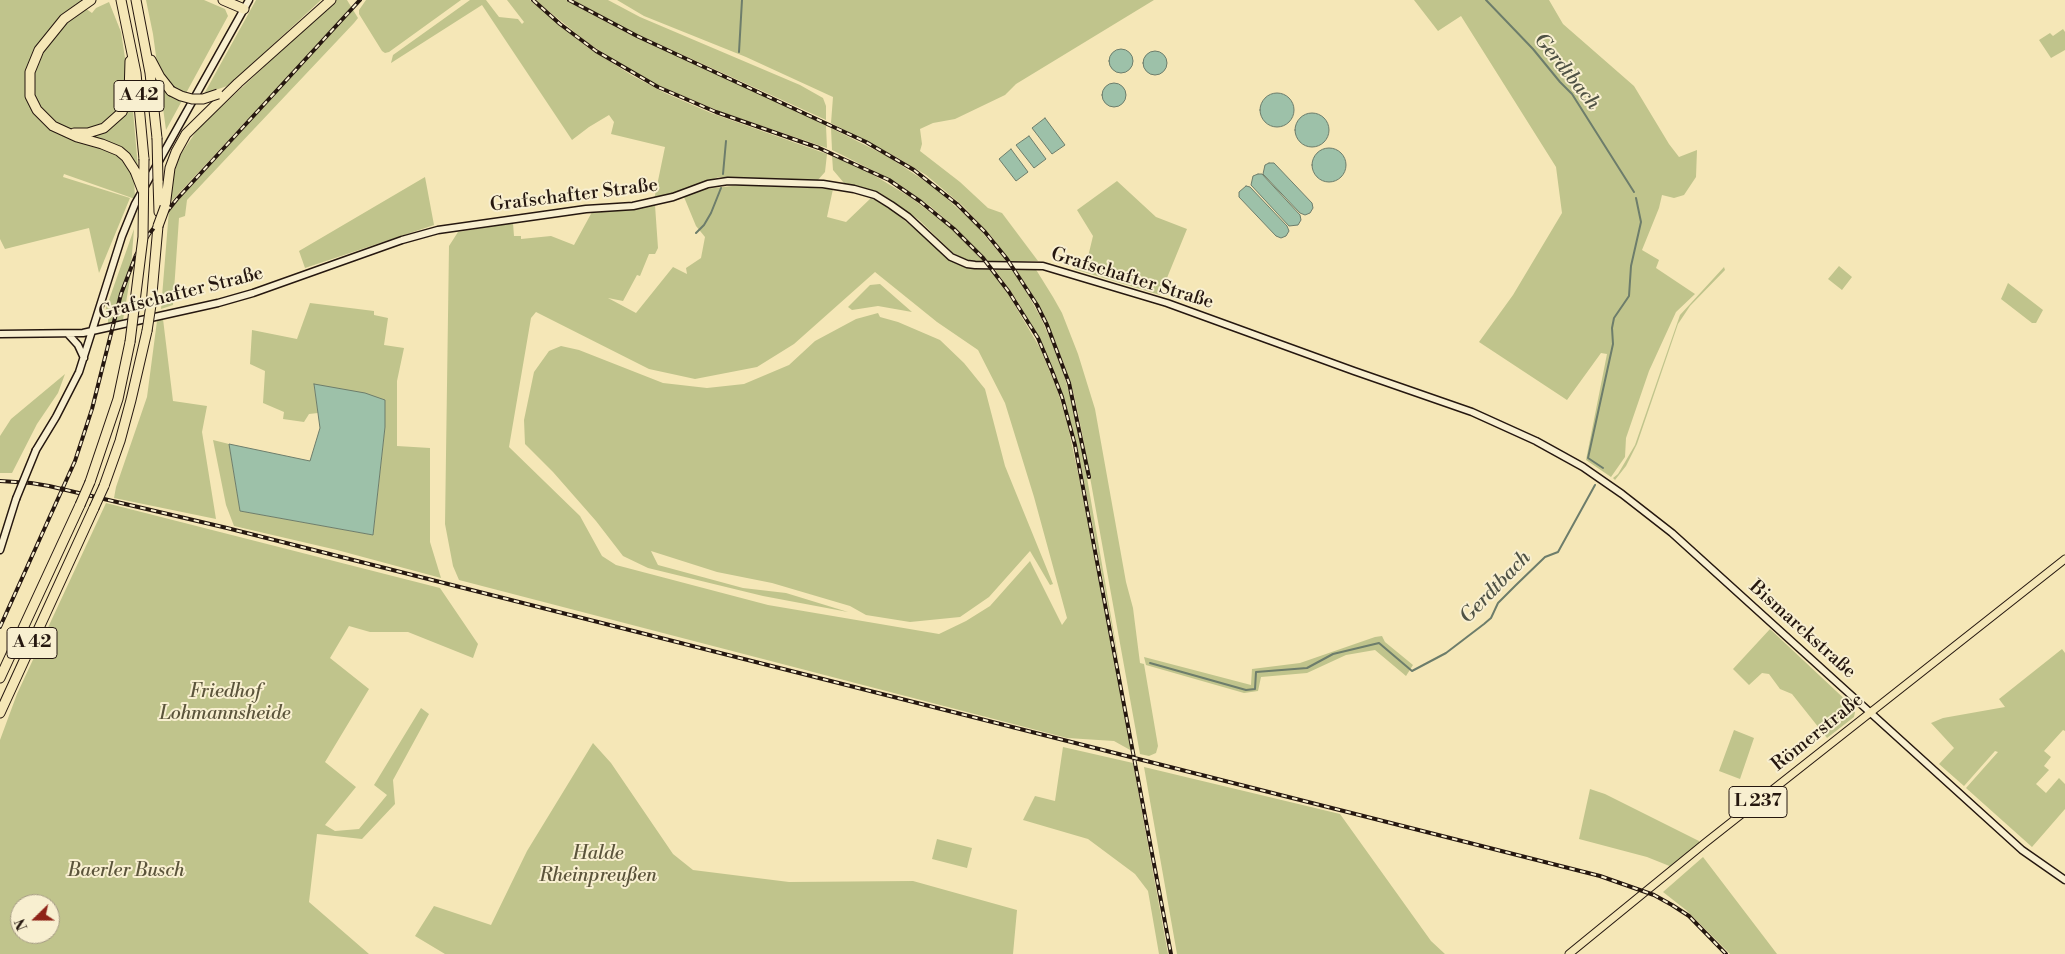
<!DOCTYPE html>
<html>
<head>
<meta charset="utf-8">
<style>
  body { margin:0 }
  #map { position:relative; width:2065px; height:954px; overflow:hidden; background:#f5e7b7; font-family:"Libre Bodoni",serif }
  canvas { display:block }
  .north { position:absolute; left:10px; top:894px; width:50px; height:50px; box-sizing:border-box; background:#f8efd0; border:1px solid #a49983; border-radius:50%; rotate:248deg; font-size:14px; font-weight:700; line-height:20px; text-align:center; color:#25170f }
  .north::after { content:''; display:block; margin:auto; width:18px; height:22px; background:#8f2418; clip-path:polygon(50% 0,100% 100%,50% 72%,0 100%) }
</style>
</head>
<body>
<div id="map">
<canvas width="2065" height="954"></canvas>
<div class="north">N</div>
</div>
<script>
const g = document.querySelector('canvas').getContext('2d');
g.lineJoin = 'round';
function paint(path, color) { g.fillStyle = color; g.fill(path, 'evenodd'); }
const toPath = rows => new Path2D(rows.map(r => 'M' + r).join(''));
function trace(path, color, width, dash) { g.strokeStyle = color; g.lineWidth = width; g.lineCap = dash ? 'butt' : 'round'; g.setLineDash(dash || []); g.stroke(path); }
function write(font, color, halo, rows, align = 'center') {
  g.font = font + ' "Libre Bodoni",serif'; g.lineWidth = 4; g.setLineDash([]); g.textBaseline = 'middle'; g.strokeStyle = halo; g.fillStyle = color; for (const [text, x, y, turn = 0] of rows) {
    g.save(); g.translate(x, y); g.rotate((+turn || 0) * Math.PI / 180); g.textAlign = isNaN(turn) ? turn : align; if (halo) g.strokeText(text, 0, 0); g.fillText(text, 0, 0); g.restore();
  }
}
paint(toPath([
  [0,0,82,0,85,8,92,13,96,8,109,2,121,32,128,77,126,95,132,99,138,168,134,177,135,199,64,174,63,177,130,198,99,273,89,228,5,249,0,239],
  [146,0,204,0,225,9,228,16,166,130,153,34],
  [256,0,321,0,238,77,227,86,204,94],
  [335,0,347,0,358,18,354,23,187,200,185,216,179,218,173,305,161,309,169,210,250,122,247,120,169,204,170,187,179,157,197,130],
  [366,0,461,0,389,52,385,53,382,51,359,14,359,10],
  [470,0,486,0,499,17,518,19,522,24,524,22,507,0,530,0,587,47,633,76,665,93,711,113,827,154,825,172,817,181,719,177,654,200,665,147,611,134,614,122,609,115,589,127,572,140,482,5,391,63,393,55],
  [535,0,566,0,629,34,810,117,826,126,827,148,721,112,660,86,628,69,588,43],
  [573,0,608,0,640,17,800,85,823,98,826,106,826,120,628,30],
  [617,0,1154,0,1016,84,1005,95,955,119,933,123,920,129,922,144,920,151,960,182,988,208,1002,213,1038,261,1010,261,992,237,963,206,926,175,898,158,831,123,833,97,746,57,644,16],
  [1414,0,1549,0,1563,24,1634,86,1669,144,1679,157,1697,150,1696,177,1684,195,1674,198,1662,195,1659,208,1642,250,1659,260,1656,268,1695,294,1676,312,1649,371,1626,438,1625,457,1611,477,1586,460,1607,354,1601,353,1567,400,1479,342,1513,295,1562,213,1556,167,1461,16,1438,31],
  [2063,29,2065,32,2065,50,2051,58,2039,40,2050,33,2053,36],
  [831,128,887,156,934,187,976,225,1006,261,988,261,959,231,930,206,896,182,832,150],
  [832,155,872,174,910,197,951,228,983,261,967,261,953,253,919,220,879,192,844,183,833,170],
  [425,177,434,225,305,268,299,251],
  [1117,181,1156,217,1187,229,1160,295,1074,269,1087,261,1093,236,1077,210],
  [742,185,833,189,827,217,846,222,871,198,885,204,954,262,969,268,989,268,1007,292,1040,348,1057,389,1067,422,1083,496,1132,751,1114,741,1067,738,459,580,453,566,445,524,449,246,458,232,513,223,514,236,521,236,521,239,551,236,574,245,592,212,636,209,655,205,658,248,655,254,649,254,640,276,637,275,623,301,608,298,636,313,673,267,687,274,686,268,701,258,705,237,696,226,684,197,705,189],
  [875,272,937,322,978,350,1005,403,1034,497,1067,618,1062,625,1030,561,990,606,966,621,939,634,768,605,616,565,602,556,580,516,509,447,531,318,536,312,649,369,695,379,757,367,794,344],
  [134,229,130,279,123,320,108,323,108,316,104,314],
  [1839,266,1852,277,1842,290,1828,279],
  [1724,267,1725,270,1690,306,1678,324,1637,444,1626,466,1615,480,1613,478,1618,474,1635,445,1680,315],
  [994,268,1011,268,1018,277,1041,318,1061,364,1073,407,1082,449,1121,674,1077,445,1063,396,1035,330,1016,299],
  [1015,268,1035,268,1053,297,1062,313,1078,354,1095,409,1126,582,1133,608,1140,663,1144,664,1158,746,1156,753,1149,756,1140,754,1082,433,1074,395,1064,364,1049,326,1032,294],
  [2008,283,2043,310,2036,323,2032,323,2001,299],
  [880,284,912,312,878,306,852,310,848,307,870,285],
  [310,303,374,311,374,315,388,318,384,345,404,348,397,381,397,446,430,448,430,542,441,578,337,550,234,526,226,505,213,440,229,444,240,511,373,535,385,427,385,400,314,385,318,413,309,414,304,422,283,419,284,412,263,403,265,371,250,364,252,330,297,339],
  [878,313,880,317,898,322,940,340,964,363,985,389,1005,466,1053,584,1050,585,1030,551,989,597,960,617,910,622,866,615,850,606,772,583,717,572,651,551,658,565,743,588,786,593,848,612,763,596,648,568,623,556,596,521,553,472,525,444,524,420,534,372,549,351,561,346,579,350,663,383,707,388,744,384,789,365,815,341,856,319],
  [163,319,173,401,207,406,202,432,216,519,114,498,116,487,147,397,157,321],
  [65,374,58,393,37,424,12,473,0,473,0,436,11,419],
  [106,503,440,588,478,644,473,658,408,632,370,632,349,626,330,658,369,689,325,762,356,787,325,825,335,831,359,829,387,795,374,785,421,708,429,714,393,780,395,804,362,839,317,834,309,902,369,954,0,954,0,740,17,694],
  [20,904,50,904,50,934,20,934],
  [1770,629,1852,706,1855,712,1854,717,1827,738,1792,694,1780,689,1769,674,1762,673,1749,685,1733,669],
  [1382,636,1385,642,1413,665,1406,676,1375,650,1346,655,1307,673,1261,677,1258,691,1244,693,1146,665,1144,657,1251,685,1252,669,1300,663,1375,637],
  [2062,649,2065,653,2065,731,2063,730,2044,751,2051,757,2044,766,2049,770,2036,784,2046,793,2059,778,2065,784,2065,809,2032,847,1966,788,1998,752,1995,751,1964,786,1939,764,1954,748,1931,723,1943,718,2005,707,1999,699],
  [1734,730,1754,738,1740,779,1719,771],
  [593,743,611,763,673,854,693,870,789,882,913,881,1017,910,1013,954,445,954,415,936,434,906,491,925,527,851],
  [1063,747,1133,763,1168,954,1159,954,1148,891,1135,874,1088,839,1023,820,1035,796,1055,801],
  [1144,767,1340,814,1431,941,1445,954,1177,954],
  [1590,789,1605,794,1699,841,1699,843,1672,867,1647,857,1579,839],
  [937,839,972,848,967,868,932,859],
  [1703,857,1777,954,1730,954,1686,910,1663,892]
]), '#c0c48c');
const water = toPath([
  '1109 61a12 12 0 1 1 24 0a12 12 0 1 1-24 0Z',
  '1143 63a12 12 0 1 1 24 0a12 12 0 1 1-24 0Z',
  '1102 95a12 12 0 1 1 24 0a12 12 0 1 1-24 0Z',
  '1260 110a17 17 0 1 1 34 0a17 17 0 1 1-34 0Z',
  '1295 130a17 17 0 1 1 34 0a17 17 0 1 1-34 0Z',
  [1045,118,1065,145,1052,154,1032,128,1045,118],
  [1029,136,1046,159,1034,168,1016,145,1029,136],
  '1312 165a17 17 0 1 1 34 0a17 17 0 1 1-34 0Z',
  [1011,149,1028,172,1016,181,999,159,1011,149],
  [1269,163,1274,163,1312,203,1313,208,1310,213,1305,215,1300,213,1263,174,1265,165,1269,163],
  [1258,174,1262,174,1300,215,1301,220,1298,225,1289,226,1251,185,1253,176,1258,174],
  [1246,186,1250,187,1287,226,1289,231,1286,236,1281,238,1276,236,1239,197,1239,192,1246,186],
  [314,384,365,393,385,400,385,427,373,535,240,511,229,444,310,461,320,428,314,384]
]);
paint(water, '#9dc1a9');
trace(water, '#6d7d6b', 1);
trace(toPath([
  [1486,0,1533,49,1560,82,1572,94,1634,192],
  [739,52,742,0],
  [723,174,726,141],
  [696,233,704,225,711,213,721,188],
  [1603,468,1588,458,1613,344,1612,328,1614,318,1629,296,1631,266,1641,222,1636,198],
  [1150,663,1246,690,1255,689,1256,672,1307,668,1333,654,1379,643,1412,671,1446,653,1484,624,1491,618,1498,603,1516,585,1545,557,1558,552,1595,485]
]), '#6d7d6b', 2);
const secondary = toPath([
  [0,334,83,333,218,303,253,293,402,240,438,230,586,209,633,206,673,197,708,184,728,181,823,184,854,189,875,195,891,205,908,217,951,257,967,264,975,265,1043,266,1167,303,1354,371,1472,412,1536,441,1583,467,1622,494,1672,533,2022,850,2065,880],
  [68,334,78,345,84,358],
  [36,450,56,417,79,372,122,236,135,204,249,0],
  [0,550,16,499]
]);
const primary = toPath([
  [1569,954,1705,843,2065,559]
]);
const highway = toPath([
  [91,0,64,19,39,50,30,72,30,96,37,110,53,126,77,137,102,144,119,151,126,157,135,171],
  [121,0,136,73,144,159],
  [136,0,150,73,157,138],
  [223,0,244,9],
  [151,60,160,77,171,91],
  [74,133,88,133,104,128,122,112,129,95,130,61],
  [158,181,159,212],
  [165,207,170,168,176,152,186,134,238,83,331,0],
  [151,305,158,226],
  [90,482,118,399,130,342],
  [104,486,120,441,131,400,147,331],
  [0,678,80,505],
  [0,713,94,508]
]);
trace(secondary, '#25170f', 9);
trace(primary, '#25170f', 9);
trace(highway, '#25170f', 11);
trace(secondary, '#f8efd0', 6);
trace(primary, '#f5e7b7', 7);
trace(highway, '#f5e7b7', 9);
const rail = toPath([
  [533,0,560,24,596,51,658,87,716,112,819,148,889,180,921,202,954,229,983,258,1009,292,1038,338,1052,371,1062,397,1075,445,1171,954],
  [569,0,637,36,866,142,914,170,957,204,985,232,1007,259,1037,305,1047,325,1069,383,1089,477],
  [0,481,31,483,49,486,227,528,1600,876,1654,895,1672,905,1689,916,1726,954],
  [0,627,75,461,92,409,121,294,136,255,149,234,177,199,360,0]
]);
trace(rail, '#25170f', 4);
trace(rail, '#f8efd0', 2, [5.5]);
const secondaryBridge = toPath([
  [16,499,36,450]
]);
const highwayBridge = toPath([
  [171,91,181,96,192,99,203,99,218,94],
  [157,138,158,181],
  [135,171,142,189],
  [158,226,165,207],
  [147,331,151,305],
  [130,342,143,237,144,159],
  [80,505,90,482],
  [94,508,104,486]
]);
trace(secondaryBridge, '#25170f', 9, []);
trace(highwayBridge, '#25170f', 11, []);
trace(secondaryBridge, '#f8efd0', 6);
trace(highwayBridge, '#f5e7b7', 9);
for (const [x, y, w] of [
  [139,96,50],
  [32,643,50],
  [1758,802,58]
]) { const box = new Path2D(); box.roundRect(x - w / 2, y - 15.5, w, 31, 4); g.fillStyle = '#f8efd0'; g.fill(box); trace(box, '#25170f', 1); }
write('bold 18px', '#25170f', null, [
  ["A 42",139,96],
  ["A 42",32,643],
  ["L 237",1758,802]
]);
write('19px', '#25170f', '#f8efd0', [
  ["Grafschafter Straße",574,196,-7],
  ["Grafschafter Straße",1132,279,17],
  ["Grafschafter Straße",181,294,-14],
  ["Bismarckstraße",1802,630,42],
  ["Römerstraße",1818,733,-39]
]);
write('italic 19px', '#5b543b', '#f8efd0', [
  ["Friedhof",225,692],
  ["Lohmannsheide",225,714],
  ["Halde",598,854],
  ["Rheinpreußen",598,876],
  ["Baerler Busch",126,871]
]);
write('italic 20px', '#4f5245', '#f8efd0', [
  ["Gerdtbach",1566,72,51],
  ["Gerdtbach",1496,588,-46]
]);
</script>
</body>
</html>
